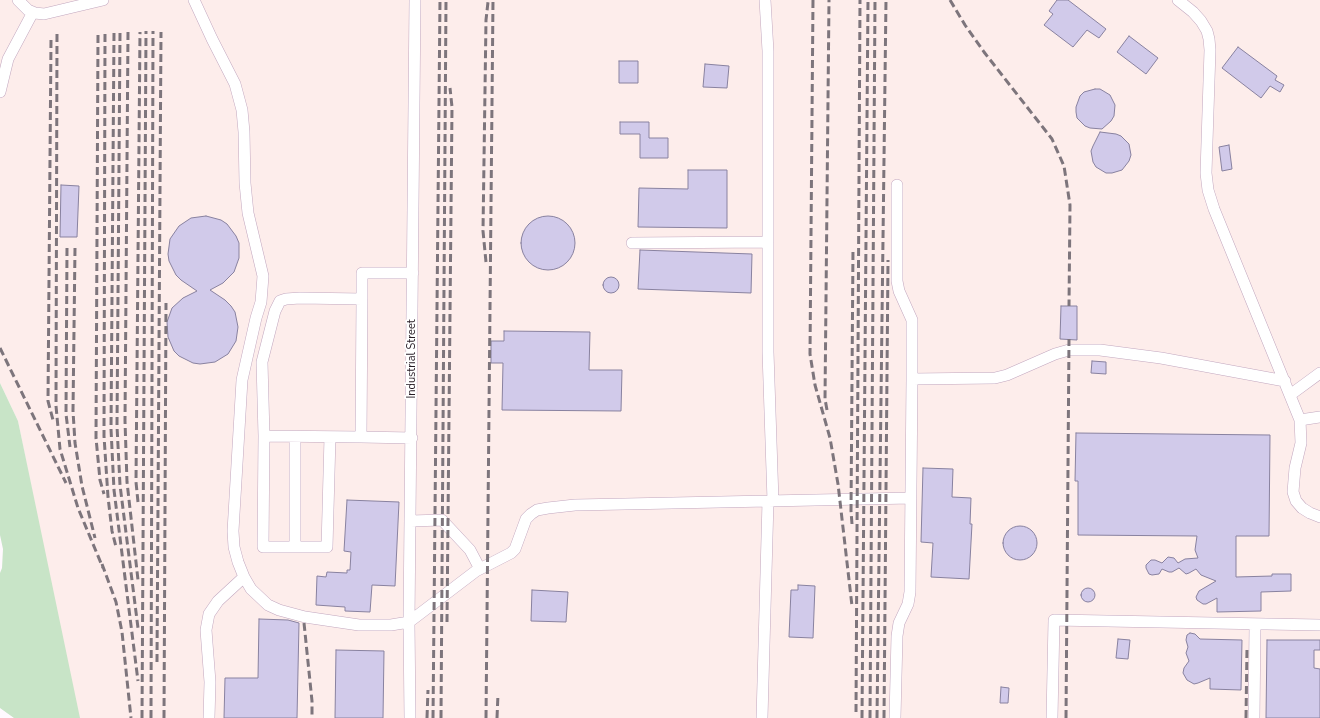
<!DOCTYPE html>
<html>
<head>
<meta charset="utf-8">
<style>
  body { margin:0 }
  canvas { display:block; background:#fff9fe }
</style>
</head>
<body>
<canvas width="1320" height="718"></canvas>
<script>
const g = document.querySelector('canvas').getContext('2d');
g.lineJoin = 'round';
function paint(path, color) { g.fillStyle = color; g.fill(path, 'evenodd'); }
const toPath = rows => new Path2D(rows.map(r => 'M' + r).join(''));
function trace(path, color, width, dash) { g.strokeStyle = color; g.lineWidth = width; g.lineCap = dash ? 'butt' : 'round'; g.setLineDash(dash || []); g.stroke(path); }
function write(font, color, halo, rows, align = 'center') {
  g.font = font + ' "Nunito Sans",sans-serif'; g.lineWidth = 3.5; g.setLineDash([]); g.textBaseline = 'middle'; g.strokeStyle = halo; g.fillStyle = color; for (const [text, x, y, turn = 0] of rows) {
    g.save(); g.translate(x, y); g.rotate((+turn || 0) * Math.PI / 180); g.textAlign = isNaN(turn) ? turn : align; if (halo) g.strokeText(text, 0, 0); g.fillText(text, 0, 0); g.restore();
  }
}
paint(toPath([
  [0,0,1320,0,1320,718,78,718,18,421,0,383]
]), '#fdedeb');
paint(toPath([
  [0,383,18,421,80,718,14,718,0,708,0,573,2,568,3,549,0,535]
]), '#c8e4c7');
const building = toPath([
  [1057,0,1068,0,1106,29,1099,38,1087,30,1073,47,1044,25,1053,14,1049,11,1057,0],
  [1129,36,1158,58,1146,74,1117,52,1129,36],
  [1238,47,1277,76,1275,80,1284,85,1280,92,1270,86,1261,98,1222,68,1238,47],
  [619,61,638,61,638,83,619,83,619,61],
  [705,64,729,66,727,88,703,87,705,64],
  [1095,89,1100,89,1110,95,1115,105,1114,116,1111,121,1102,129,1090,128,1085,126,1077,118,1076,112,1076,107,1080,96,1084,92,1095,89],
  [620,122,649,122,649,138,668,138,668,158,640,158,640,134,620,134,620,122],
  [1100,132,1116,134,1121,136,1129,144,1131,155,1129,161,1122,170,1112,173,1106,173,1096,167,1093,162,1091,151,1093,146,1100,132],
  [1229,145,1232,169,1222,171,1219,147,1229,145],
  [688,170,727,170,727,228,638,227,639,188,688,189,688,170],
  [61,185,79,186,77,237,60,237,61,185],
  '521 243a27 27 0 1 1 54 0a27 27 0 1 1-54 0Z',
  [206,216,221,220,227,224,236,236,239,243,239,258,234,272,223,283,210,290,225,300,231,306,235,312,238,327,236,341,228,354,215,362,200,364,193,363,179,356,174,351,168,337,167,322,172,308,183,298,197,291,181,280,176,275,169,261,168,254,170,239,179,226,191,218,206,216],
  [640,250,752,254,751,293,638,289,640,250],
  '603 285a8 8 0 1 1 16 0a8 8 0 1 1-16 0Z',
  [1061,306,1077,306,1077,340,1060,339,1061,306],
  [504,331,590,332,589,370,622,370,621,411,502,410,503,363,491,363,491,341,504,341,504,331],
  [1092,361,1106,362,1106,374,1091,373,1092,361],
  [1076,433,1270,435,1269,536,1236,536,1236,577,1272,576,1272,574,1291,574,1291,591,1261,592,1261,611,1217,612,1217,598,1206,604,1203,604,1197,600,1196,597,1199,591,1216,581,1201,575,1196,569,1189,573,1186,574,1179,568,1172,572,1169,572,1162,569,1159,574,1152,575,1149,574,1146,568,1146,565,1151,560,1155,560,1162,563,1168,557,1174,558,1178,563,1185,559,1198,558,1195,550,1197,536,1078,535,1078,481,1075,481,1076,433],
  [923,468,953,469,952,497,971,498,970,524,972,524,969,579,931,577,933,543,921,542,923,468],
  [347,500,399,502,395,586,372,585,370,612,345,611,345,607,316,605,317,576,326,577,327,572,347,573,347,570,350,570,351,552,344,551,347,500],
  '1003 543a17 17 0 1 1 34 0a17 17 0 1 1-34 0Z',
  [798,585,815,586,813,638,789,637,791,590,798,590,798,585],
  '1081 595a7 7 0 1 1 14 0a7 7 0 1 1-14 0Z',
  [532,590,568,592,566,622,531,621,532,590],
  [259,619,288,620,299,623,297,718,224,718,225,678,258,678,259,619],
  [1190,633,1195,634,1200,639,1242,640,1241,690,1210,689,1210,678,1198,683,1194,684,1187,680,1183,673,1184,668,1189,661,1186,653,1188,647,1186,640,1187,635,1190,633],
  [1118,639,1130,640,1128,659,1116,658,1118,639],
  [1267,640,1320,640,1320,650,1314,650,1314,668,1320,669,1320,718,1266,718,1267,640],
  [336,650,384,651,383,718,335,718,336,650],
  [1001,687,1009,688,1008,703,1000,703,1001,687]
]);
paint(building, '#d1caea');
trace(building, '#8982a0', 1);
const minor = toPath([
  [18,0,28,10,35,13,44,14,103,0],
  [194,0,212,39,235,84,242,110,244,132,245,183,248,213,263,276,261,302,256,318,242,380,233,531,234,547,238,562,244,577,251,589,268,605,279,610,305,617,359,625,391,625,409,622,476,571,511,553,515,549,526,519,531,514,537,510,548,508,575,505,625,504,911,498],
  [765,0,768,51,768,352,773,501],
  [1178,0,1193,12,1201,21,1207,31,1209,39,1210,50,1206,173,1208,190,1214,209,1300,420,1301,443,1295,468,1293,492,1296,501,1302,508,1310,513,1320,517],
  [0,92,8,59,33,12],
  [632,243,768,242],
  [362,299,362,273,413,273],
  [912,379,995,378,1007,375,1055,354,1069,350,1100,350,1161,358,1285,381],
  [1290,395,1320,373],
  [1300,420,1320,417],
  [264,436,263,547,327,547,330,437],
  [361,437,362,299,300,298,286,299,280,301,275,311,262,362,264,436,361,437,412,438],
  [411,521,442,520,470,550,480,569],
  [295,547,295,437],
  [209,718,210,682,206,630,209,614,218,601,244,577],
  [410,718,409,622,415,0],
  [762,718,768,501],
  [895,718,897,636,899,623,908,604,910,592,912,379,912,320,899,291,897,281,897,185],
  [1052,718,1054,620,1320,625],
  [1254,718,1255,625]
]);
trace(minor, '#c2a7bf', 12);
trace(minor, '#fff', 11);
trace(toPath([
  [813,0,810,354,815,385,830,438,838,484,852,606],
  [950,0,965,25,984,52,1052,139,1064,166,1070,205,1069,306],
  [128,32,125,421,127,482,138,580],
  [114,33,111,429,114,490,138,681],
  [120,33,117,426,120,485,138,628],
  [57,34,56,406,60,449,78,508,103,568],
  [105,34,104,436,108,497,112,531,116,547],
  [98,35,96,438,100,480,104,494],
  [51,40,48,401,53,420],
  [67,248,66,414,70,447],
  [75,248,73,411,75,443,82,486,95,538],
  [486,262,483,231,486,20,488,2],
  [0,348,66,483],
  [827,410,825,399,829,0],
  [138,502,136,482,140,32],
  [852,524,851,511,853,248],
  [102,564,116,602,122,632,131,718],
  [447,622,452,107,450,88],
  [304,623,312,701,312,718],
  [157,662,161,32],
  [856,712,860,0],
  [142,718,146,31],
  [151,718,153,31],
  [164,718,166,303],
  [427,718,428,690],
  [433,718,440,0],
  [441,718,446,0],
  [486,718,493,0],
  [497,718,498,694],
  [862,718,868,0],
  [870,718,875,0],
  [877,718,886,0],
  [884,718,888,260],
  [1066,718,1069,339],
  [1246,718,1247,648]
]), '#7d757c', 3, [8, 4]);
write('11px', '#251b24', '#fff', [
  ["Industrial Street",412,359,-90]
]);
</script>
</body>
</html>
